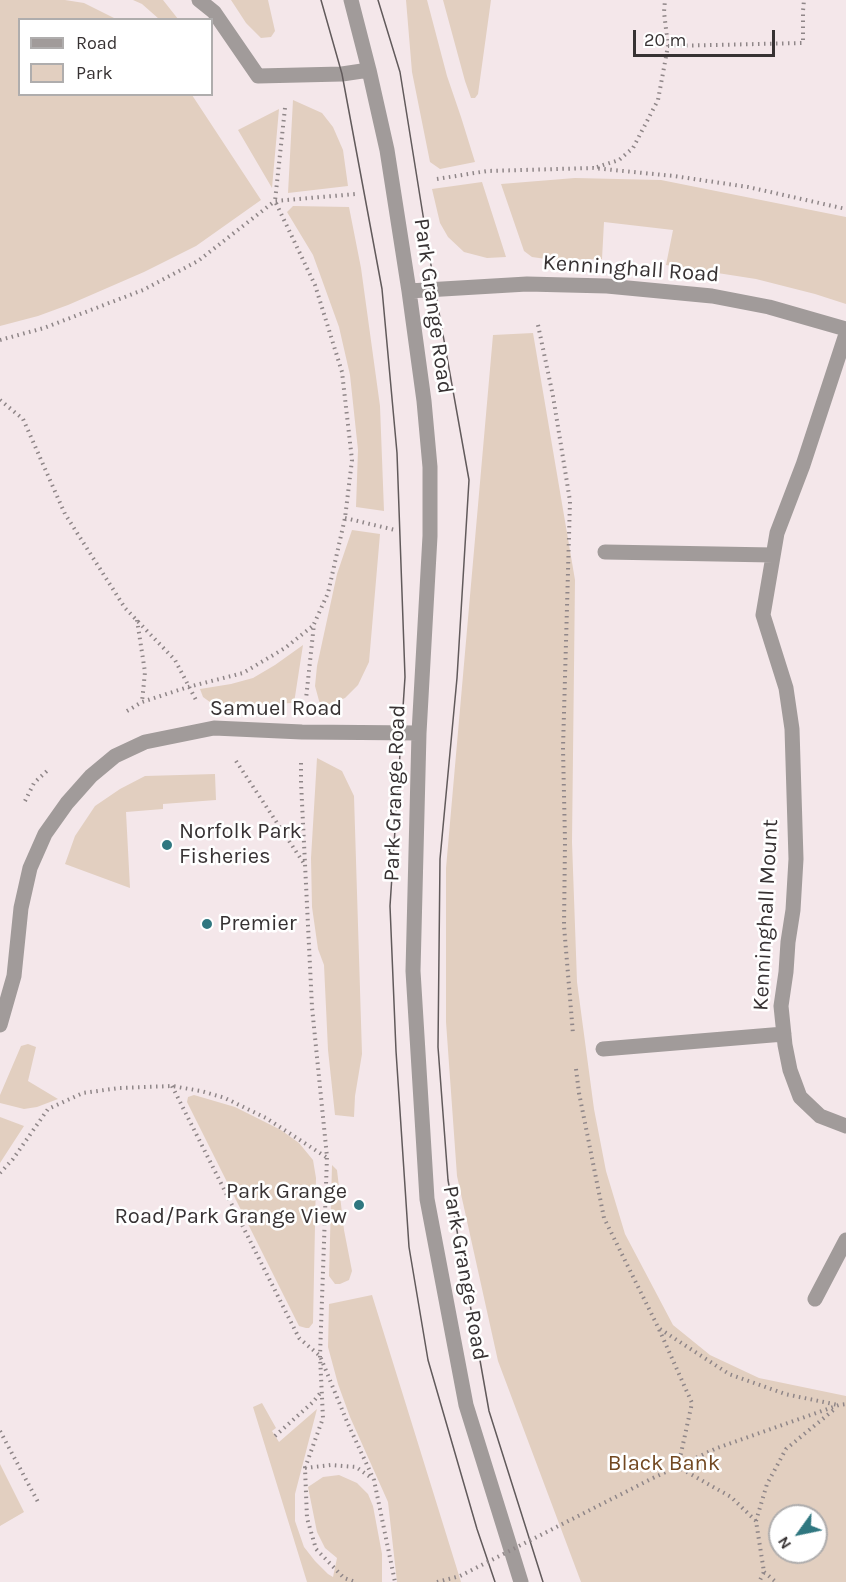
<!DOCTYPE html>
<html>
<head>
<meta charset="utf-8">
<style>
  body { margin:0 }
  #map { position:relative; width:846px; height:1582px; overflow:hidden; background:#f4e7ea; font-family:Karla,sans-serif }
  canvas { display:block }
  .legend { position:absolute; left:18px; top:18px; width:195px; height:78px; box-sizing:border-box; background:#fff; border:2px solid #afadad; margin:0; padding:8px 10px; list-style:none; font-size:18px; color:#373233 }
  .legend li { display:flex; align-items:center; gap:12px; height:30px }
  .legend b { width:30px; border:2px solid #afadad }
  .north { position:absolute; left:768px; top:1504px; width:60px; height:60px; box-sizing:border-box; background:#fff; border:2px solid #afadad; border-radius:50%; rotate:237deg; font-size:16px; font-weight:700; line-height:24px; text-align:center; color:#373233 }
  .north::after { content:''; display:block; margin:auto; width:21px; height:27px; background:#2f7780; clip-path:polygon(50% 0,100% 100%,50% 72%,0 100%) }
  .scale { position:absolute; left:633px; top:30px; width:142px; height:27px; box-sizing:border-box; border:3px solid #373233; border-top:0; padding-left:8px; font-size:18px; line-height:21px; white-space:nowrap; color:#373233; -webkit-text-stroke:4px #fff; paint-order:stroke }
</style>
</head>
<body>
<div id="map">
<canvas width="846" height="1582"></canvas>
<ul class="legend">
<li><b style="height:8px;background:#a19b9a"></b>Road</li>
<li><b style="height:16px;background:#e2cfc0"></b>Park</li>
</ul>
<div class="north">N</div>
<div class="scale">20 m</div>
</div>
<script>
const g = document.querySelector('canvas').getContext('2d');
g.lineJoin = 'round';
function paint(path, color) { g.fillStyle = color; g.fill(path, 'evenodd'); }
const toPath = rows => new Path2D(rows.map(r => 'M' + r).join(''));
function trace(path, color, width, dash) { g.strokeStyle = color; g.lineWidth = width; g.lineCap = dash ? 'butt' : 'round'; g.setLineDash(dash || []); g.stroke(path); }
function write(font, color, halo, rows, align = 'center') {
  g.font = font + ' Karla,sans-serif'; g.lineWidth = 5; g.setLineDash([]); g.textBaseline = 'middle'; g.strokeStyle = halo; g.fillStyle = color; for (const [text, x, y, turn = 0] of rows) {
    g.save(); g.translate(x, y); g.rotate((+turn || 0) * Math.PI / 180); g.textAlign = isNaN(turn) ? turn : align; if (halo) g.strokeText(text, 0, 0); g.fillText(text, 0, 0); g.restore();
  }
}
paint(toPath([
  [0,0,65,0,84,3,116,19,20,20,20,94,192,95,261,200,196,246,144,272,68,305,38,316,0,326],
  [133,0,163,0,178,19,159,19,142,4],
  [231,0,268,0,275,31,271,37,261,38,246,23],
  [406,0,427,0,447,76,461,117,475,162,440,169,430,162,412,72],
  [443,0,491,0,478,94,475,98,471,98,465,81],
  [293,100,322,113,333,127,343,150,348,186,288,193],
  [279,109,272,188,238,130],
  [575,178,661,180,846,217,846,304,815,294,756,279,666,265,673,230,604,222,602,259,553,260,532,257,524,251,501,184],
  [482,182,506,257,487,258,464,252,448,237,440,223,432,189],
  [293,206,349,207,361,268,380,406,384,511,356,507,358,450,350,375,339,327,313,255,287,212],
  [533,333,575,580,572,842,577,982,594,1109,606,1171,625,1234,673,1325,710,1355,759,1378,846,1396,846,1582,581,1582,498,1361,457,1176,446,1022,446,868,493,335],
  [780,1516,816,1516,816,1552,780,1552],
  [352,530,380,534,369,662,358,685,345,698,321,708,315,686,317,666,337,574],
  [303,645,294,703,214,705,203,697,200,689,231,684,253,678,275,665],
  [317,758,342,771,354,796,362,1054,355,1096,354,1117,335,1115,328,1050,324,965,318,949,312,907,311,858],
  [215,774,216,800,163,804,163,809,126,812,130,888,65,864,75,836,95,806,120,789,145,776],
  [28,1044,36,1047,28,1081,58,1099,37,1107,24,1109,0,1103,0,1095,21,1046],
  [194,1095,235,1107,281,1130,299,1143,313,1160,316,1178,313,1323,309,1328,306,1328,299,1326,187,1102,188,1097],
  [0,1117,24,1126,0,1163],
  [332,1165,337,1170,344,1230,352,1271,349,1280,340,1284,335,1284,329,1276],
  [372,1295,461,1582,397,1582,388,1502,350,1417,338,1384,328,1347,329,1304],
  [262,1403,276,1428,272,1431,279,1442,317,1409,295,1494,295,1521,304,1547,315,1561,328,1574,333,1577,337,1558,325,1548,317,1532,308,1487,323,1477,339,1475,357,1483,368,1494,373,1506,382,1554,382,1582,307,1582,253,1407],
  [0,1464,24,1512,0,1526]
]), '#e2cfc0');
trace(toPath([
  [668,46,803,43,803,11,804,0],
  [285,108,275,201,315,285,342,372,352,460,345,518,328,593,314,624,306,699],
  [597,167,619,160,633,148,658,100,668,46,664,12,665,0],
  [437,179,487,171,593,168,674,176,748,187,846,209],
  [538,325,553,396,570,501,563,748,565,841,564,926,573,1034],
  [0,340,44,328,143,290,198,261,275,201,356,194],
  [0,400,23,419,65,514,125,608,175,660,196,700],
  [345,518,395,530],
  [137,620,145,672,142,702],
  [127,711,142,702,188,687,243,673,285,648,314,625],
  [236,761,305,865],
  [301,763,301,782,312,1007,327,1157,320,1356,323,1418,305,1468,307,1518,316,1549,344,1578,355,1582],
  [25,801,34,783,49,769],
  [576,1069,579,1093,604,1218,658,1327,692,1403,678,1467,731,1497,756,1521,764,1572,759,1582],
  [172,1086,299,1338,320,1356,348,1424,374,1480,395,1582],
  [0,1173,13,1159,48,1109,83,1093,119,1088,172,1086,201,1091,225,1098,266,1118,326,1157],
  [660,1329,729,1374,785,1394,838,1405],
  [0,1431,38,1502],
  [275,1436,312,1403,322,1391],
  [305,1468,331,1465,356,1467,373,1479],
  [653,1478,717,1448,839,1405,846,1404],
  [756,1521,767,1484,786,1449,836,1408],
  [764,1572,776,1582]
]), '#8f8688', 4, [1.5, 4.5]);
trace(toPath([
  [199,0,214,12,258,76,342,74,369,70],
  [351,0,369,70,387,150,409,291,424,401,430,467,430,536,419,733,413,971,427,1199,466,1405,521,1582],
  [409,291,527,284,607,286,712,296,769,307,846,329],
  [846,334,803,465,777,533,763,615,786,688,792,729,796,859,793,910,788,942,786,972,781,1006,785,1045,790,1070,800,1097,820,1116,846,1126],
  [605,552,773,555],
  [0,1025,14,976,21,908,30,868,45,834,67,803,91,776,115,756,145,742,214,728,302,732,419,733],
  [603,1049,784,1034],
  [815,1299,846,1240]
]), '#a19b9a', 15);
trace(toPath([
  [321,0,342,74,382,289,397,453,405,677,390,906,396,1051,409,1247,428,1360,477,1529,495,1582],
  [378,0,400,72,435,290,469,480,457,678,440,859,438,1047,448,1180,489,1411,543,1582]
]), '#615a5b', 1.5);
trace(toPath([
  [437,1582,460,1576,653,1478]
]), '#8f8688', 4, [1.5, 4.5]);
for (const [x, y, r, color] of [
  [167,845,6,"#2f7780"],
  [207,924,6,"#2f7780"],
  [359,1205,6,"#2f7780"]
]) { const dot = new Path2D(); dot.arc(x, y, r, 0, 2 * Math.PI); g.fillStyle = color; g.fill(dot); trace(dot, '#fff', 2); }
write('22px', '#373233', '#fff', [
  ["Kenninghall Road",631,269,4],
  ["Park Grange Road",433,306,82],
  ["Samuel Road",276,709],
  ["Park Grange Road",395,793,-88],
  ["Kenninghall Mount",766,915,-87],
  ["Park Grange Road",465,1273,80]
]);
write('22px', '#373233', '#fff', [
  ["Norfolk Park",179,832],
  ["Fisheries",179,857],
  ["Premier",219,924],
  ["Park Grange",347,1192,"right"],
  ["Road/Park Grange View",347,1217,"right"]
], 'left');
write('22px', '#724821', '#fff', [
  ["Black Bank",664,1464]
]);
</script>
</body>
</html>
